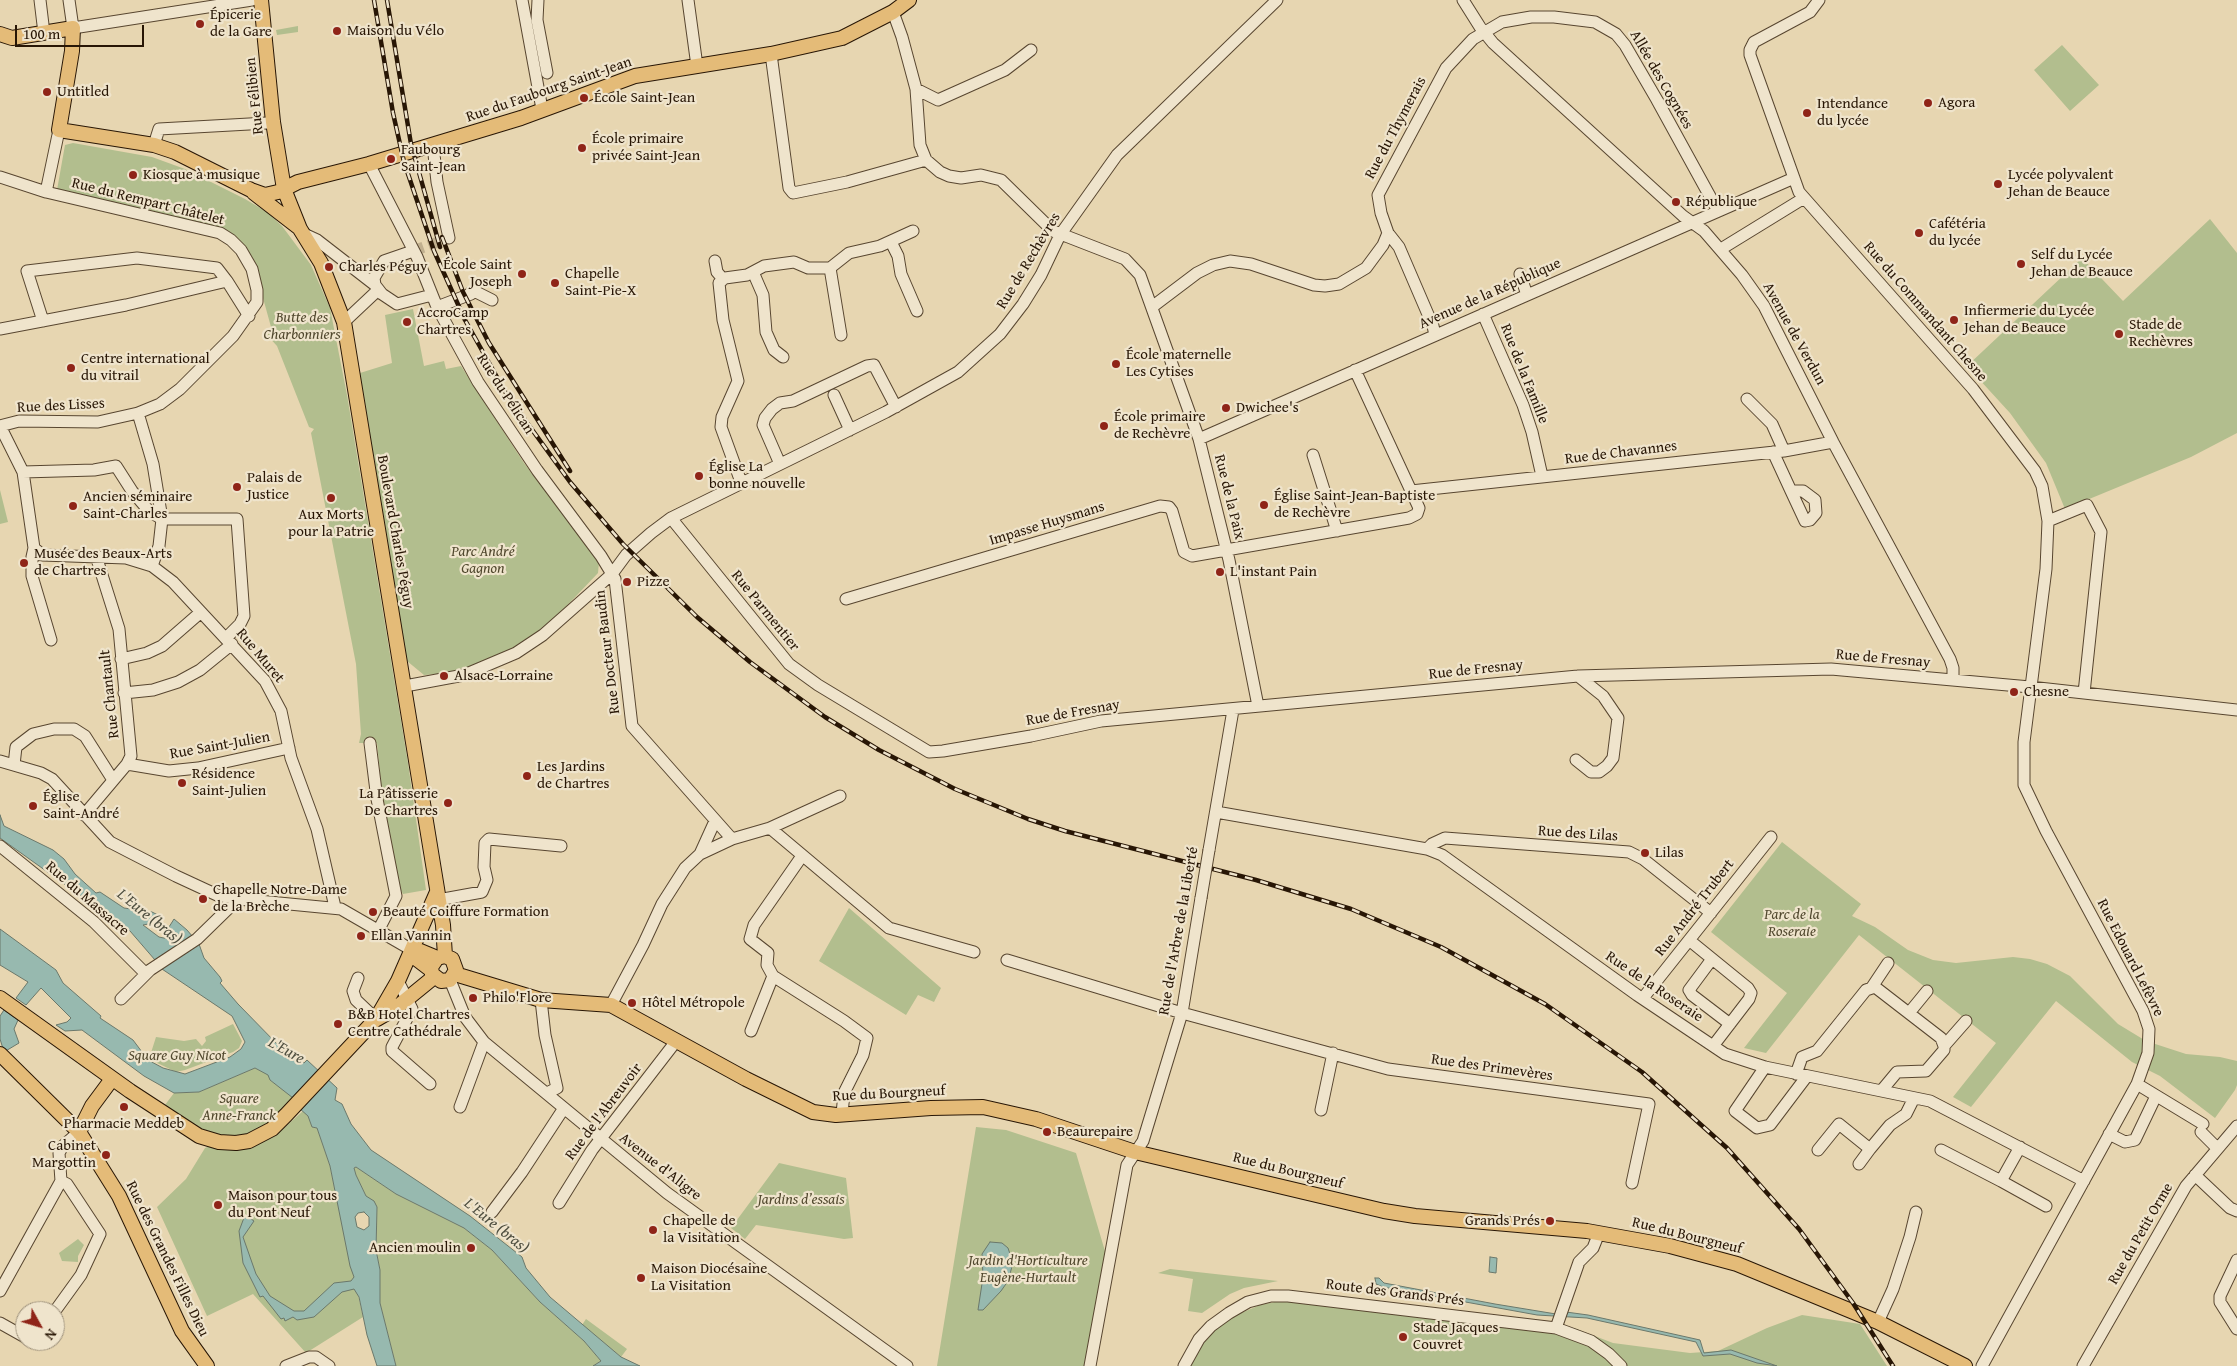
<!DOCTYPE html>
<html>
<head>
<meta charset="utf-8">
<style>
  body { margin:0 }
  #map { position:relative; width:2237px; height:1366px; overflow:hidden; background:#e7d6b1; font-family:"Gentium Book Plus",serif }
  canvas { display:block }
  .north { position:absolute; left:15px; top:1301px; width:50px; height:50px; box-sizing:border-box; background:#efe4cc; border:1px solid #9f927c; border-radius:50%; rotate:129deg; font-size:14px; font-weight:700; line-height:20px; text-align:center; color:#281605 }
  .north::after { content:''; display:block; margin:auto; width:18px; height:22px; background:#8f2418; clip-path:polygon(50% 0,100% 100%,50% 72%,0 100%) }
  .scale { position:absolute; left:15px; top:25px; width:129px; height:22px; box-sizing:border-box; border:2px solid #281605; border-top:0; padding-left:6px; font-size:15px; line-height:18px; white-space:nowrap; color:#281605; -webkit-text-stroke:4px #efe4cc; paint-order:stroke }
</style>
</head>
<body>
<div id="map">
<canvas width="2237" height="1366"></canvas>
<div class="north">N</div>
<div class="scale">100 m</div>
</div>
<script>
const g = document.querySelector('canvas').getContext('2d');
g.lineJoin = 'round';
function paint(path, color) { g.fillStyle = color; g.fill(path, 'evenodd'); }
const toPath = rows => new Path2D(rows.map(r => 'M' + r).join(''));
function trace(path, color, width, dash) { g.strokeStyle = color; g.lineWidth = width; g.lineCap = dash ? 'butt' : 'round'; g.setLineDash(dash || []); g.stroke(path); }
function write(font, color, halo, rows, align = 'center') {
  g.font = font + ' "Gentium Book Plus",serif'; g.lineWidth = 4.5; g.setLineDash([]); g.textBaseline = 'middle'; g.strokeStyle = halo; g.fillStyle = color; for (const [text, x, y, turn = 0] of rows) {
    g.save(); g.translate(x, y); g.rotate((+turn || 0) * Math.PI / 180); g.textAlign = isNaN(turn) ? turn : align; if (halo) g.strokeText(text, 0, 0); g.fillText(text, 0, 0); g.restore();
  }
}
paint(toPath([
  [298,26,298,32,277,35,276,30],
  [2062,45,2099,85,2070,111,2034,70],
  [73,143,152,157,185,169,245,199,267,212,282,226,311,265,330,308,347,395,408,763,426,890,403,894,398,885,381,784,377,743,359,743,361,734,356,664,311,433,314,429,309,427,277,346,267,335,271,332,271,327,260,287,237,242,57,190,65,145],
  [2210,219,2237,253,2237,433,2191,457,2065,509,2046,463,2010,413,1967,366,2082,258,2123,301],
  [413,309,424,366,444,361,446,369,461,366,524,463,599,562,598,573,559,614,528,640,493,660,453,673,424,675,407,661,360,373,392,363,385,315],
  [0,490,8,522,0,524],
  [1782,842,1861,904,1852,916,1875,927,1908,950,1933,960,1956,963,2013,957,2030,959,2047,964,2070,976,2118,1024,2146,1041,2186,1054,2220,1057,2237,1061,2237,1085,2235,1090,2215,1118,2160,1076,2132,1062,2056,1001,1971,1107,1953,1097,1996,1043,1859,935,1766,1053,1744,1048,1787,993,1711,932],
  [849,908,941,988,934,1002,918,995,906,1015,819,961],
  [233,1024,242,1041,239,1048,233,1052,185,1070,176,1072,149,1059,156,1037,184,1041,196,1039,202,1046,206,1041,205,1037],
  [255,1068,269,1075,270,1080,294,1098,269,1125,244,1138,214,1137,162,1109,174,1093,199,1092],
  [303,1111,309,1116,312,1127,317,1128,330,1166,363,1317,306,1353,253,1294,207,1316,157,1207,186,1179,205,1148,212,1145,248,1147,256,1145,276,1135],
  [976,1127,1006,1130,1076,1153,1107,1258,1086,1366,937,1366],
  [779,1163,846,1178,853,1238,844,1239,756,1225,745,1239,731,1228],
  [356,1167,396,1194,464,1228,492,1250,540,1302,584,1341,601,1361,593,1366,396,1366,380,1303,380,1270,376,1250,377,1207,366,1196,356,1175,354,1168],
  [78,1239,84,1245,78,1256,78,1262,62,1261,59,1253],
  [1170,1269,1278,1281,1244,1288,1230,1294,1202,1313,1188,1311,1193,1279,1158,1273],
  [1284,1300,1541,1331,1574,1328,1613,1343,1690,1353,1718,1351,1767,1328,1802,1315,1860,1324,1887,1366,1188,1366,1200,1347,1214,1330,1234,1316,1260,1305],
  [586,1319,627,1349,621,1357,582,1325]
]), '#b2be8e');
const water = toPath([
  [0,815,4,826,53,850,64,859,75,874,96,893,100,892,124,908,152,912,162,917,159,922,143,925,159,937,173,940,169,927,174,919,187,930,199,944,204,958,220,977,222,981,220,983,238,1004,279,1046,304,1063,307,1060,337,1088,335,1100,342,1104,351,1124,371,1150,470,1216,522,1257,526,1268,550,1297,621,1357,640,1366,593,1366,601,1361,584,1341,540,1302,492,1250,464,1228,396,1194,356,1167,354,1168,356,1175,366,1196,374,1201,377,1207,376,1250,380,1270,380,1303,396,1366,377,1366,367,1335,359,1297,354,1289,342,1292,314,1317,297,1320,293,1317,285,1321,284,1318,281,1319,263,1296,260,1297,243,1263,239,1231,245,1215,254,1221,243,1237,256,1274,270,1296,294,1311,304,1311,334,1283,351,1281,354,1277,350,1266,330,1166,317,1128,312,1127,308,1116,299,1108,302,1105,270,1080,268,1075,255,1068,199,1092,174,1093,144,1076,82,1030,65,1031,56,1025,67,1022,71,1018,41,988,26,1005,16,998,28,982,0,965,0,929,56,970,63,983,101,1016,100,1018,133,1040,148,1060,163,1068,185,1074,230,1057,241,1049,245,1042,232,1016,153,963,155,960,130,931,0,838,0,815],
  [364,1212,369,1217,369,1226,364,1230,357,1227,355,1217,358,1213,364,1212],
  [4,1010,18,1020,14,1029,19,1043,4,1052,0,1039,0,1016,4,1010],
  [990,1242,1002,1243,1008,1248,1013,1263,1008,1281,1001,1291,983,1310,978,1310,983,1277,982,1254,990,1242],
  [1490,1257,1497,1258,1496,1273,1489,1272,1490,1257],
  [1375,1278,1379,1278,1384,1283,1495,1304,1556,1314,1566,1312,1588,1315,1700,1340,1704,1353,1731,1350,1777,1366,1757,1363,1730,1354,1703,1356,1696,1342,1587,1318,1537,1315,1383,1287,1376,1284,1375,1278]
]);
paint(water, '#97b9af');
trace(water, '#6b786b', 1);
trace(toPath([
  [413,251,449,238]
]), '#c1b08f', 11, [11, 5.5]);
const minor = toPath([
  [40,0,44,33],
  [69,0,73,28,252,0],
  [522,0,542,109],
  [538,0,537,20,547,73],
  [688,0,697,66],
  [1463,0,1480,27,1493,43,1683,216,1704,231,1742,275,1764,306,1833,442,1950,659,1953,668,1953,679],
  [1819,0,1810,12,1754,42,1750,50,1750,55,1799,192,1973,389,2035,471,2042,486,2048,521,2046,569,2024,742,2024,785,2046,831,2143,1011,2149,1029,2148,1053,2137,1084,1982,1366],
  [893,12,902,37,916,89,920,145,926,160,940,172,949,176,961,178,981,175,1001,180,1053,231,1125,259,1140,275,1199,439,1229,560,1258,706],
  [771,54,789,188,793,193,847,182,926,160],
  [916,89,938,100,1005,70,1031,50],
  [154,145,159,129,267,123],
  [433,145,437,182,449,238],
  [369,164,417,257,437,307,478,382,537,470,601,556,615,579,632,726,732,839],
  [0,177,46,192,59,130],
  [304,234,317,240,375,285],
  [891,242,898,256,901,274,917,311],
  [1721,249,1804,198],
  [413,251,384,261,374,278,375,285,382,294,397,304,432,295],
  [715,261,717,272,723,279],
  [830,268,841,335],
  [753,272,763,295,766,332,774,350,783,357],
  [1520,274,1527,295],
  [437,307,471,294,471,292,476,292,492,300],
  [1152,307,1197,273,1213,265,1230,261,1251,264,1314,285,1325,286,1339,284,1366,268,1383,245,1388,233],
  [1483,314,1523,405,1532,432,1542,476],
  [43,321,27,271,137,258,217,268,227,281],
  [344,322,378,290],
  [0,329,126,305,227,281,249,316],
  [1435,335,1433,326,1399,247,1388,233,1381,213,1378,195,1446,68,1473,39,1502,22,1531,17,1554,17,1595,22,1616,34,1625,45,1657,100,1718,211],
  [834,395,850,430],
  [1747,399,1772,424,1784,451],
  [138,413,153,464,162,519,159,546,152,566],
  [0,426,19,421,98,422,138,413,160,404,180,389,233,336,257,302,257,290,252,269,241,250,231,240,220,233,46,192],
  [0,426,23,472,34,548,32,557,32,576,51,640],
  [1199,439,1794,178],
  [1773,452,1791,491,1805,521,1810,520,1816,513,1815,500,1803,491,1791,491],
  [1313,455,1337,531],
  [780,464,763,425,765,418,772,409,780,403,793,401,867,366,874,365,896,407],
  [23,472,94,470,116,466,132,491,149,511,162,519,237,519,244,616,240,624,226,638],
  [741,482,721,427,722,417,738,381,723,320,719,283,725,278,747,275,764,266,794,262,808,268,830,268,849,253,880,246,913,231],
  [1411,491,1784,451,1833,442],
  [671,518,789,664,818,685,929,752,943,751,1031,736,1101,721,1578,676,1831,669,2030,687,2237,710],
  [2048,521,2087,505,2101,532,2084,693],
  [34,548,42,555,126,558,152,566,173,582,265,681,281,711,291,758,317,829,335,907],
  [846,599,1160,506,1169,507,1172,511,1184,552,1192,556,1409,518,1417,514,1419,508,1355,370],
  [121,659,147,653,162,646,201,612],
  [405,686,464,675,516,653,543,635,612,574,626,555,651,533,671,518,886,412,958,372,1000,334,1023,304,1041,275,1060,235,1117,155,1277,0],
  [124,693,153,690,178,682,200,670,232,644],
  [370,743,377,799,396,896,378,931],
  [1576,760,1591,772,1599,772,1607,766,1613,758,1618,718,1603,696,1578,676],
  [0,761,41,773,52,779,110,842,176,876,217,895,238,899,341,909,412,950],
  [127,764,169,771,198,768,289,748],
  [14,765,16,747,33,734,54,729,74,729,85,736,113,780],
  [1216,812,1427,849,1442,855,1637,995,1725,1054,1765,1067,1930,1101,2084,1181],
  [84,815,127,764,131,756,119,629,96,556],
  [770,828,889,928,974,952],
  [0,846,94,922,146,974],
  [1427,849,1432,844,1445,838,1629,852,1643,859,1711,913],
  [1209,850,1233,710],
  [700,854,732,839,770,828,840,796],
  [802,856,754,925,750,939,768,953,767,965,773,976,844,1021,867,1038,863,1055,844,1093,842,1114],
  [438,900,482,892,487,880,484,867,485,843,489,839,561,846],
  [1689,940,1748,988,1751,993,1749,999,1713,1046],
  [1712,959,1689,990,1692,995,1730,1024],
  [1007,960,1182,1013,1388,1069,1649,1104,1632,1183],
  [358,978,353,991,356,1000,376,1019],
  [450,980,465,1017,484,1042,667,1193,907,1366],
  [398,981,412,1009,392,1047,392,1051,430,1084],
  [1872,987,1888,963],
  [1643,998,1771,837],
  [121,999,150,970,197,939,238,899],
  [541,1000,545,1035,557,1088,547,1093],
  [611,1005,643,945,662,904,685,868,700,854,715,821],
  [1909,1013,1927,991],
  [751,1031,773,976],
  [1944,1046,1966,1021],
  [1765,1067,1735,1111,1757,1128,1770,1125,1807,1076],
  [1796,1074,1802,1057,1817,1051,1866,990,1875,987,1941,1038,1944,1046,1944,1050,1926,1071,1897,1072,1882,1090],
  [2137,1084,2203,1124],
  [460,1107,484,1042],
  [1321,1110,1333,1053],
  [2201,1132,2217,1148],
  [2109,1134,2125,1142,2135,1140,2156,1096],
  [2020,1147,2001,1181,2046,1206],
  [1818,1150,1839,1124,1870,1149,1890,1125,1906,1114,1914,1098],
  [1941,1150,2001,1181],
  [1859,1164,1870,1149],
  [2195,1175,2230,1208,2237,1211],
  [559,1203,592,1150,677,1040],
  [492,1212,522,1172,564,1108],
  [2237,1260,2220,1296,2220,1302,2237,1329],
  [0,1291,61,1181,59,1153,63,1146,79,1132],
  [55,1311,81,1275,100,1234,67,1184,61,1181],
  [1878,1322,1893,1289,1910,1237,1916,1212],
  [0,1323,25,1337],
  [1556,1328,1579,1262,1593,1248,1599,1233],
  [286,1366,309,1357,316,1357,329,1366],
  [1090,1366,1127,1165,1143,1141,1182,1013,1201,898],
  [1184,1366,1199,1339,1211,1326,1229,1313,1248,1302,1271,1296,1288,1296,1556,1328,1591,1341,1609,1354,1621,1366],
  [2083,1366,2186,1186,2237,1126]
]);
const major = toPath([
  [261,0,273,122,284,189,300,229,321,263,344,322,443,925,445,956],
  [0,34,12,38,73,28,72,51,59,130,154,145,175,152,251,190,265,195,278,192,298,182,369,164,521,118,635,76,771,54,842,38,893,12,909,0],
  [254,193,298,227],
  [413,948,437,958,445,956,452,959,456,970,450,980,441,981,432,974,431,967,437,958],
  [410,954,431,970],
  [455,974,541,1000,611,1005,746,1079,813,1112,836,1115,931,1108,983,1107,1036,1119,1135,1152,1384,1211,1415,1216,1587,1231,1670,1246,1737,1264,1878,1322,1965,1366],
  [0,998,130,1091,199,1136,219,1142,236,1143,249,1141,272,1129,286,1115,376,1019,398,981,437,892],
  [377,1019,396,1008,434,977],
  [0,1054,79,1132,119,1196,182,1331,207,1366],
  [79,1132,92,1106,112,1079]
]);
trace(minor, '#584630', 13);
trace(major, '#281605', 16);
trace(minor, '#efe4cc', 11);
trace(major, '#e4bb78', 14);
const rail = toPath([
  [374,0,393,113,404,162,434,251,465,320,507,395,570,482,623,544,697,617,750,662,825,717,879,750,955,789,1028,819,1065,831,1256,880,1351,909,1441,947,1545,1004,1642,1072,1727,1148,1799,1229,1853,1303,1893,1366],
  [387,0,411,144,440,247],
  [442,237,463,292,489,343,570,471]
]);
trace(rail, '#281605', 4.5);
trace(rail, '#efe4cc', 2.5, [8]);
const minorBridge = toPath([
  [1201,898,1209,850]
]);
trace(minorBridge, '#584630', 13, []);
trace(minorBridge, '#efe4cc', 11);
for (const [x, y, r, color] of [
  [200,24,5,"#8f2418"],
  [337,31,5,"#8f2418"],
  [47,92,5,"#8f2418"],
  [584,98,5,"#8f2418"],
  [1928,103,5,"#8f2418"],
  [1807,113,5,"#8f2418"],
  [582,148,5,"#8f2418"],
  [391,159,5,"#8f2418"],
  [133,175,5,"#8f2418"],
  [1998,184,5,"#8f2418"],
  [1676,202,5,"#8f2418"],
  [1919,233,5,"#8f2418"],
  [2021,264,5,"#8f2418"],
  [329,267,5,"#8f2418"],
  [522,274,5,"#8f2418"],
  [555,283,5,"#8f2418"],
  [1954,320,5,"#8f2418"],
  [407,322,5,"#8f2418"],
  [2119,334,5,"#8f2418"],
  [1116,364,5,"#8f2418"],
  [71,368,5,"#8f2418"],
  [1226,408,5,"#8f2418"],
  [1104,426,5,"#8f2418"],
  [699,476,5,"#8f2418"],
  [237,487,5,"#8f2418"],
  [331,498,5,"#8f2418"],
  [1264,505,5,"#8f2418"],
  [73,506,5,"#8f2418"],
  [24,563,5,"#8f2418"],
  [1220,572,5,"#8f2418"],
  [627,582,5,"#8f2418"],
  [444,676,5,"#8f2418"],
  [2014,692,5,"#8f2418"],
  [527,776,5,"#8f2418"],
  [182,783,5,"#8f2418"],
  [448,803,5,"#8f2418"],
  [33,806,5,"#8f2418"],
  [1645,853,5,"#8f2418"],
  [203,899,5,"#8f2418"],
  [373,912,5,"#8f2418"],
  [361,936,5,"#8f2418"],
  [473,998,5,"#8f2418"],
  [632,1003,5,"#8f2418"],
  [338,1024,5,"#8f2418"],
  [124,1107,5,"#8f2418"],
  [1047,1132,5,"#8f2418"],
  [106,1155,5,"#8f2418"],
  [218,1205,5,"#8f2418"],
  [1550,1221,5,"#8f2418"],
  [653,1230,5,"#8f2418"],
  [471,1248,5,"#8f2418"],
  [641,1278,5,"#8f2418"],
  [1403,1337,5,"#8f2418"]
]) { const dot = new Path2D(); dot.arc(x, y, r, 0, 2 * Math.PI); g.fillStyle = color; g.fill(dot); trace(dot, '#efe4cc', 2); }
write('15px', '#281605', '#efe4cc', [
  ["Épicerie",210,15],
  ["de la Gare",210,32],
  ["Maison du Vélo",347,31],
  ["Untitled",57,92],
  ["École Saint-Jean",594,98],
  ["Agora",1938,103],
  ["Intendance",1817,104],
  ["du lycée",1817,121],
  ["École primaire",592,139],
  ["privée Saint-Jean",592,156],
  ["Faubourg",401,150],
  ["Saint-Jean",401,167],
  ["Kiosque à musique",143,175],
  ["Lycée polyvalent",2008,175],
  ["Jehan de Beauce",2008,192],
  ["République",1686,202],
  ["Cafétéria",1929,224],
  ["du lycée",1929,241],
  ["Self du Lycée",2031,255],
  ["Jehan de Beauce",2031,272],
  ["École Saint",512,265,"right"],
  ["Joseph",512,282,"right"],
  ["Charles Péguy",339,267],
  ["Chapelle",565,274],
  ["Saint-Pie-X",565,291],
  ["Infiermerie du Lycée",1964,311],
  ["Jehan de Beauce",1964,328],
  ["AccroCamp",417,313],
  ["Chartres",417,330],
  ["Stade de",2129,325],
  ["Rechèvres",2129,342],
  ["École maternelle",1126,355],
  ["Les Cytises",1126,372],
  ["Centre international",81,359],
  ["du vitrail",81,376],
  ["Dwichee's",1236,408],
  ["École primaire",1114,417],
  ["de Rechèvre",1114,434],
  ["Église La",709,467],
  ["bonne nouvelle",709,484],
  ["Palais de",247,478],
  ["Justice",247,495],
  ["Église Saint-Jean-Baptiste",1274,496],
  ["de Rechèvre",1274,513],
  ["Ancien séminaire",83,497],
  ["Saint-Charles",83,514],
  ["Aux Morts",331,515,"center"],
  ["pour la Patrie",331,532,"center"],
  ["Musée des Beaux-Arts",34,554],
  ["de Chartres",34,571],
  ["L'instant Pain",1230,572],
  ["Pizze",637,582],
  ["Alsace-Lorraine",454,676],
  ["Chesne",2024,692],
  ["Les Jardins",537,767],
  ["de Chartres",537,784],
  ["Résidence",192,774],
  ["Saint-Julien",192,791],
  ["La Pâtisserie",438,794,"right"],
  ["De Chartres",438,811,"right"],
  ["Église",43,797],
  ["Saint-André",43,814],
  ["Lilas",1655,853],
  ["Chapelle Notre-Dame",213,890],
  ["de la Brèche",213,907],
  ["Beauté Coiffure Formation",383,912],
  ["Ellan Vannin",371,936],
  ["Philo'Flore",483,998],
  ["Hôtel Métropole",642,1003],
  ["B&B Hotel Chartres",348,1015],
  ["Centre Cathédrale",348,1032],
  ["Pharmacie Meddeb",124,1124,"center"],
  ["Beaurepaire",1057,1132],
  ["Cabinet",96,1146,"right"],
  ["Margottin",96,1163,"right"],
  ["Maison pour tous",228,1196],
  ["du Pont Neuf",228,1213],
  ["Chapelle de",663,1221],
  ["la Visitation",663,1238],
  ["Grands Prés",1540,1221,"right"],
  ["Ancien moulin",461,1248,"right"],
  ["Maison Diocésaine",651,1269],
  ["La Visitation",651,1286],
  ["Stade Jacques",1413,1328],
  ["Couvret",1413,1345]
], 'left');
write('15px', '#281605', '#efe4cc', [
  ["Allée des Cognées",1661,80,60],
  ["Rue du Faubourg Saint-Jean",549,90,-19],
  ["Rue Félibien",255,96,-96],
  ["Rue du Thymerais",1396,128,-62],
  ["Rue du Rempart Châtelet",148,202,14],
  ["Rue de Rechèvres",1029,261,-59],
  ["Avenue de la République",1490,294,-24],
  ["Rue du Commandant Chesne",1925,312,49],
  ["Avenue de Verdun",1794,334,61],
  ["Rue de la Famille",1524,374,68],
  ["Rue du Pélican",505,394,57],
  ["Rue des Lisses",61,406,-3],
  ["Rue de Chavannes",1621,453,-7],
  ["Rue de la Paix",1229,497,76],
  ["Impasse Huysmans",1047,524,-17],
  ["Boulevard Charles Péguy",395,532,80],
  ["Rue Parmentier",765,611,51],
  ["Rue Docteur Baudin",608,652,-97],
  ["Rue Muret",260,656,50],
  ["Rue de Fresnay",1883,659,5],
  ["Rue de Fresnay",1476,670,-6],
  ["Rue Chantault",110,694,-96],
  ["Rue de Fresnay",1073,713,-10],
  ["Rue Saint-Julien",220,746,-10],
  ["Rue des Lilas",1578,834,4],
  ["Rue du Massacre",87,899,41],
  ["Rue André Trubert",1695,908,-52],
  ["Rue de l'Arbre de la Liberté",1179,931,-80],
  ["Rue Edouard Lefèvre",2130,958,63],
  ["Rue de la Roseraie",1654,987,34],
  ["Rue des Primevères",1492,1068,8],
  ["Rue du Bourgneuf",889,1094,-3],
  ["Rue de l'Abreuvoir",604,1112,-53],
  ["Avenue d'Aligre",660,1167,38],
  ["Rue du Bourgneuf",1288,1171,14],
  ["Rue du Petit Orme",2141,1234,-60],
  ["Rue du Bourgneuf",1687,1236,14],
  ["Rue des Grandes Filles Dieu",167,1259,64],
  ["Route des Grands Prés",1395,1293,7]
]);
write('italic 15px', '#51482e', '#efe4cc', [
  ["Butte des",302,318],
  ["Charbonniers",302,335],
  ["Parc André",483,552],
  ["Gagnon",483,569],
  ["Parc de la",1792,915],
  ["Roseraie",1792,932],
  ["Square Guy Nicot",177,1056],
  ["Square",239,1099],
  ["Anne-Franck",239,1116],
  ["Jardins d’essais",801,1200],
  ["Jardin d'Horticulture",1028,1261],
  ["Eugène-Hurtault",1028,1278]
]);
write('italic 16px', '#4f4f40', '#efe4cc', [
  ["L'Eure (bras)",149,917,39],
  ["L'Eure",286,1051,29],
  ["L'Eure (bras)",496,1226,39]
]);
</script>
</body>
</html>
